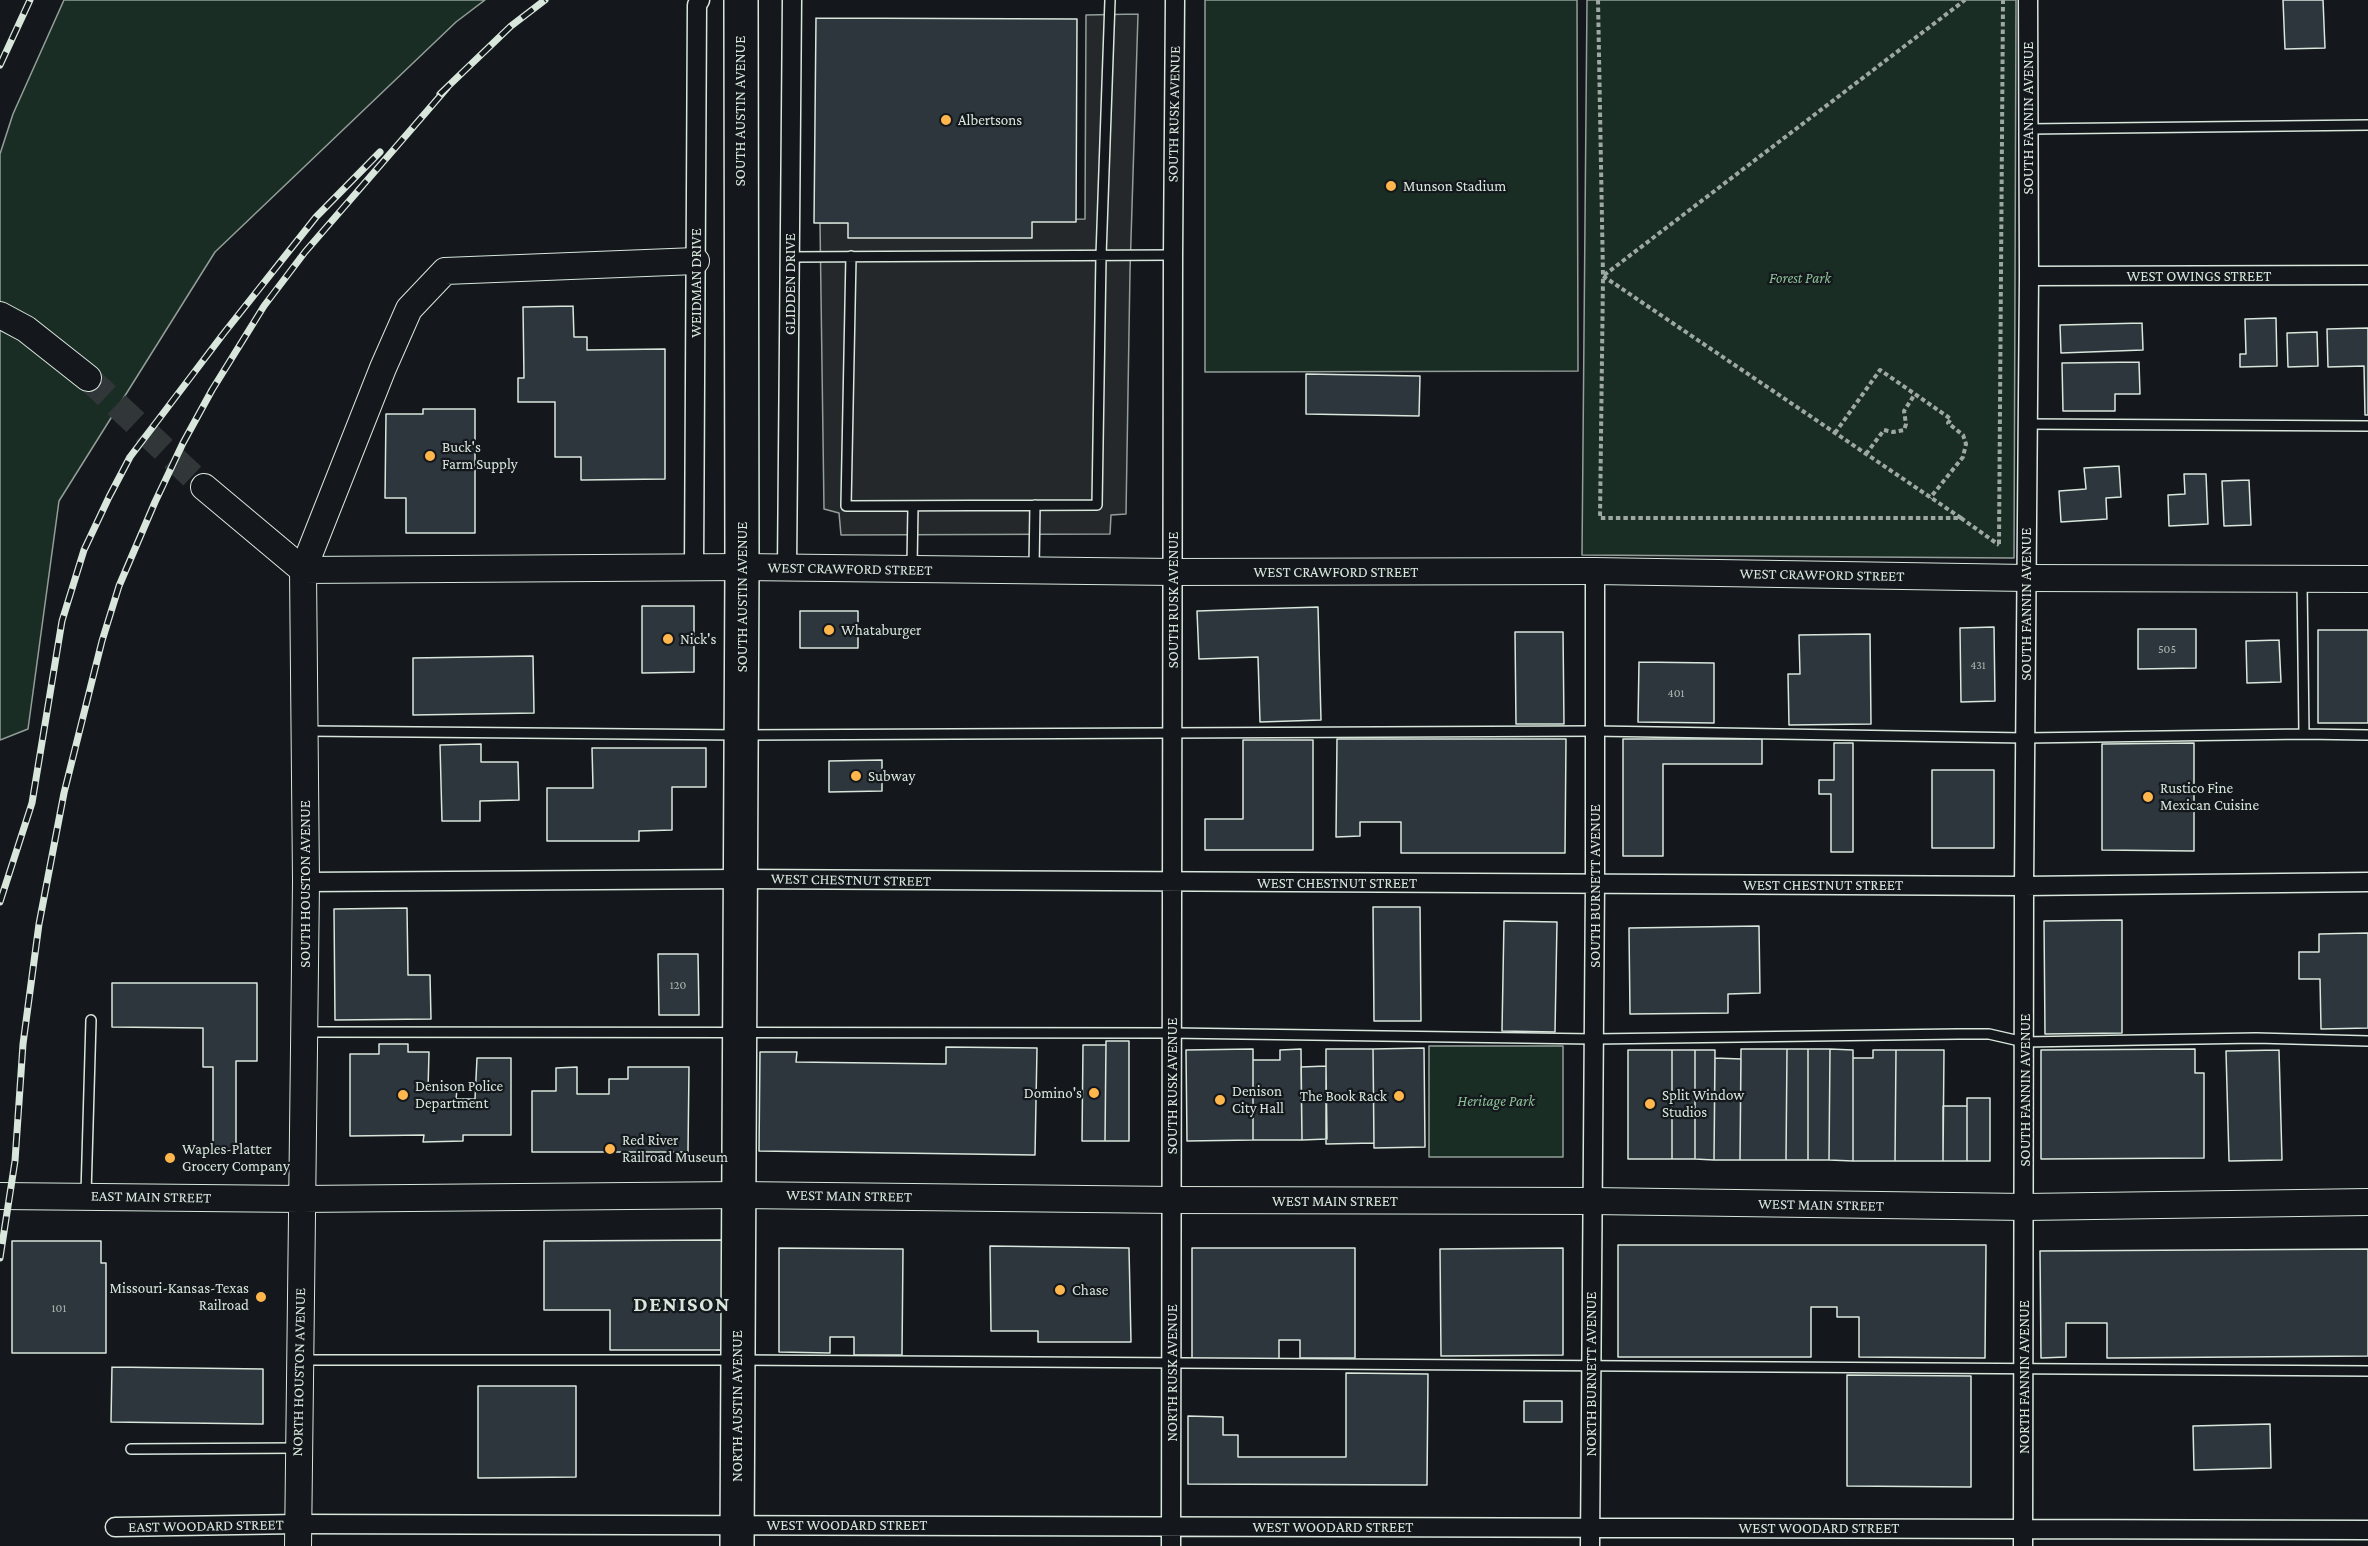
<!DOCTYPE html>
<style>
body{margin:0}
canvas{display:block;background:#14181c}
</style>
<canvas width="2368" height="1546"></canvas>
<script>
const c = document.querySelector('canvas').getContext('2d');
c.lineJoin = 'round';
function paint(path, color) { c.fillStyle = color; c.fill(path, 'evenodd'); }
const toPath = rows => new Path2D(rows.map(r => 'M' + r).join(''));
function stroke(path, color, width, dash) { c.strokeStyle = color; c.lineWidth = width; c.lineCap = dash ? 'butt' : 'round'; c.setLineDash(dash || []); c.stroke(path); }
function label(font, color, halo, rows, align = 'center') {
  c.font = font + ' "Crimson Pro",serif'; c.lineWidth = 4.5; c.setLineDash([]); c.textBaseline = 'middle'; c.strokeStyle = halo; c.fillStyle = color; for (const [text, x, y, turn = 0] of rows) {
    c.save(); c.translate(x, y); c.rotate((+turn || 0) * Math.PI / 180); c.textAlign = isNaN(turn) ? turn : align; if (halo) c.strokeText(text, 0, 0); c.fillText(text, 0, 0); c.restore();
  }
}
const green = toPath([
 [64,0,485,0,456,22,215,252,59,501,28,729,0,740,0,154,13,114,64,0],
 [1205,0,1577,0,1578,371,1205,372,1205,0],
 [1587,0,2016,0,2014,558,1582,555,1587,0],
 [1429,1046,1563,1046,1563,1157,1429,1157,1429,1046]
]);
const parking = toPath([
 [1138,14,1130,271,1126,514,1111,515,1110,534,841,535,839,513,824,509,820,223,1085,219,1086,15,1138,14]
]);
const building = toPath([
 [2283,0,2323,0,2325,48,2285,49,2283,0],
 [816,18,1077,19,1076,222,1032,222,1032,238,848,238,848,223,814,223,816,18],
 [573,306,574,337,587,337,587,350,665,349,665,479,581,480,581,457,555,457,555,402,518,402,518,378,524,378,523,307,573,306],
 [2276,318,2277,366,2240,367,2240,354,2246,354,2245,319,2276,318],
 [2142,323,2143,350,2061,353,2060,325,2142,323],
 [2368,328,2368,415,2365,415,2364,366,2328,367,2327,329,2368,328],
 [2317,332,2318,366,2288,367,2287,333,2317,332],
 [2139,362,2140,394,2115,394,2115,411,2063,411,2062,363,2139,362],
 [1306,374,1420,376,1419,416,1306,414,1306,374],
 [423,409,475,409,475,533,406,533,406,498,385,498,386,414,423,414,423,409],
 [2119,466,2121,497,2106,498,2107,519,2061,522,2059,491,2086,489,2084,468,2119,466],
 [2184,474,2206,474,2208,524,2169,526,2168,495,2185,494,2184,474],
 [2249,480,2251,525,2224,526,2222,481,2249,480],
 [642,606,694,606,694,672,642,673,642,606],
 [1318,607,1321,720,1260,722,1258,657,1199,659,1197,611,1318,607],
 [800,611,858,611,858,648,800,648,800,611],
 [1994,627,1995,701,1961,702,1960,628,1994,627],
 [2138,629,2196,629,2196,668,2138,669,2138,629],
 [2318,630,2368,630,2368,723,2318,723,2318,630],
 [1515,632,1563,632,1564,724,1516,724,1515,632],
 [1870,634,1871,724,1789,725,1788,674,1800,674,1799,635,1870,634],
 [2279,640,2281,682,2247,683,2246,641,2279,640],
 [533,656,534,713,413,715,413,658,533,656],
 [1639,662,1714,663,1714,723,1638,722,1639,662],
 [1337,739,1566,739,1565,853,1401,853,1401,822,1360,822,1360,836,1336,837,1337,739],
 [1623,739,1762,739,1762,764,1663,764,1663,856,1623,856,1623,739],
 [1243,740,1313,740,1313,850,1205,850,1205,819,1243,819,1243,740],
 [1834,743,1853,743,1853,852,1831,852,1831,794,1819,794,1819,780,1834,780,1834,743],
 [2194,743,2194,851,2102,850,2102,744,2194,743],
 [481,744,481,762,518,762,519,800,480,801,480,821,442,821,440,745,481,744],
 [592,748,706,748,706,787,672,787,672,830,639,831,639,841,547,841,547,788,593,788,592,748],
 [882,760,882,791,829,792,829,761,882,760],
 [1932,770,1994,770,1994,848,1932,848,1932,770],
 [1373,907,1420,907,1421,1021,1374,1021,1373,907],
 [407,908,408,975,430,975,431,1019,335,1020,334,909,407,908],
 [2122,920,2122,1033,2045,1034,2044,921,2122,920],
 [1504,921,1557,922,1555,1032,1502,1031,1504,921],
 [1759,926,1760,993,1728,994,1728,1013,1630,1014,1629,928,1759,926],
 [2368,933,2368,1028,2321,1029,2320,979,2299,979,2299,952,2319,952,2319,934,2368,933],
 [658,954,698,954,699,1015,659,1015,658,954],
 [112,983,257,983,257,1061,236,1061,236,1151,213,1151,213,1067,203,1067,203,1028,112,1027,112,983],
 [1106,1041,1129,1041,1129,1141,1105,1141,1106,1041],
 [379,1044,408,1044,408,1052,429,1052,428,1090,457,1090,456,1099,475,1099,477,1058,511,1058,511,1135,463,1135,463,1141,423,1142,424,1135,350,1136,350,1054,379,1054,379,1044],
 [1083,1045,1106,1045,1105,1141,1082,1141,1083,1045],
 [946,1047,1037,1048,1035,1155,759,1151,760,1052,797,1052,796,1062,946,1064,946,1047],
 [1424,1048,1425,1147,1374,1148,1373,1049,1424,1048],
 [1253,1049,1253,1140,1187,1141,1186,1050,1253,1049],
 [1301,1049,1302,1140,1253,1140,1253,1060,1280,1060,1280,1050,1301,1049],
 [1326,1049,1373,1049,1374,1143,1326,1144,1326,1049],
 [1741,1049,1787,1049,1786,1160,1740,1160,1741,1049],
 [1787,1049,1808,1049,1808,1160,1786,1160,1787,1049],
 [1808,1049,1830,1049,1829,1160,1808,1160,1808,1049],
 [1830,1049,1853,1050,1853,1161,1829,1160,1830,1049],
 [2195,1049,2195,1073,2204,1073,2204,1158,2041,1159,2041,1050,2195,1049],
 [1628,1050,1672,1050,1672,1159,1628,1159,1628,1050],
 [1672,1050,1695,1050,1695,1159,1672,1159,1672,1050],
 [1695,1050,1715,1050,1714,1160,1695,1159,1695,1050],
 [1873,1050,1896,1050,1895,1161,1853,1161,1853,1058,1873,1058,1873,1050],
 [1896,1050,1944,1050,1943,1161,1895,1161,1896,1050],
 [2279,1050,2282,1160,2229,1161,2226,1051,2279,1050],
 [1715,1058,1741,1059,1740,1160,1714,1160,1715,1058],
 [1326,1066,1327,1139,1302,1140,1301,1067,1326,1066],
 [577,1067,577,1094,609,1094,609,1079,628,1079,628,1067,689,1067,688,1152,532,1152,532,1091,556,1091,556,1068,577,1067],
 [1967,1098,1990,1098,1990,1161,1967,1161,1967,1098],
 [1943,1106,1967,1106,1967,1161,1943,1161,1943,1106],
 [723,1240,724,1350,610,1350,610,1310,544,1310,544,1241,723,1240],
 [12,1241,101,1241,101,1263,106,1263,106,1353,12,1353,12,1241],
 [1618,1245,1986,1245,1985,1358,1859,1357,1859,1317,1837,1317,1837,1307,1811,1307,1811,1357,1618,1357,1618,1245],
 [990,1246,1129,1248,1131,1342,1038,1342,1038,1331,991,1331,990,1246],
 [779,1248,903,1249,902,1355,854,1355,854,1337,830,1337,830,1353,779,1352,779,1248],
 [1192,1248,1355,1248,1355,1358,1300,1358,1300,1340,1279,1340,1279,1359,1192,1359,1192,1248],
 [1563,1248,1563,1355,1441,1356,1440,1249,1563,1248],
 [2368,1249,2368,1356,2107,1358,2107,1323,2066,1323,2066,1357,2041,1358,2040,1251,2368,1249],
 [112,1367,263,1369,263,1424,111,1422,112,1367],
 [1346,1373,1428,1374,1427,1485,1188,1484,1188,1416,1223,1417,1223,1435,1238,1435,1238,1457,1346,1457,1346,1373],
 [1847,1375,1971,1376,1971,1487,1847,1486,1847,1375],
 [478,1386,576,1386,576,1477,478,1478,478,1386],
 [1524,1401,1562,1401,1562,1422,1524,1422,1524,1401],
 [2270,1424,2271,1468,2194,1470,2193,1426,2270,1424]
]);
const secondaryTunnel = toPath([
 [88,378,204,487]
]);
const path = toPath([
 [1598,0,1603,276,1965,0],
 [1835,433,1880,370,1951,419,1948,423,1963,435,1966,444,1963,457,1930,498],
 [1866,454,1884,430,1893,432,1904,430,1906,424,1904,411,1915,394],
 [1961,518,1603,276,1600,518,1961,518,1999,545],
 [1999,544,2003,0]
]);
const lane = toPath([
 [2028,129,2368,125],
 [851,256,846,506,1097,505,1101,256,1110,0],
 [790,257,1173,255],
 [2027,424,2368,426],
 [912,566,913,506],
 [1034,568,1035,505],
 [307,731,741,735,1595,731,2025,738,2304,734,2302,582],
 [2304,734,2368,735],
 [306,1032,1172,1033,1594,1039,1958,1034,1989,1034,2024,1042,2256,1038,2368,1041],
 [86,1194,91,1020],
 [302,1360,738,1360,2368,1371],
 [131,1449,296,1448]
]);
const street = toPath([
 [2029,276,2368,275],
 [694,568,697,5,700,0],
 [787,569,792,0],
 [306,882,740,879,2024,886,2368,882],
 [115,1527,298,1524,2368,1530],
 [1171,1546,1173,255,1175,0],
 [1590,1546,1595,883,1595,571],
 [2023,1546,2024,886,2029,276,2028,0]
]);
const secondary = toPath([
 [0,315,26,329,88,378],
 [204,487,303,570],
 [303,570,742,567,1174,572,1595,571,2026,578,2368,579],
 [0,1196,301,1199,739,1195,1173,1200,1592,1201,2025,1207,2368,1202],
 [298,1546,306,882,303,570,383,368,409,309,445,271,696,261]
]);
const highway = toPath([
 [737,1546,742,567,741,0]
]);
const rail = toPath([
 [0,65,30,0],
 [440,94,511,26,545,0],
 [0,902,32,803,62,621,84,550,109,497,130,457,224,333,316,217,380,152],
 [0,1258,15,1161,23,1044,39,924,64,793,102,641,119,586,155,502,183,443,212,390,264,306,305,252,447,88]
]);
const markers = [
 [946,120,6,"#ffb74d"],
 [1391,186,6,"#ffb74d"],
 [430,456,6,"#ffb74d"],
 [829,630,6,"#ffb74d"],
 [668,639,6,"#ffb74d"],
 [856,776,6,"#ffb74d"],
 [2148,797,6,"#ffb74d"],
 [1094,1093,6,"#ffb74d"],
 [403,1095,6,"#ffb74d"],
 [1399,1096,6,"#ffb74d"],
 [1220,1100,6,"#ffb74d"],
 [1650,1104,6,"#ffb74d"],
 [610,1149,6,"#ffb74d"],
 [170,1158,6,"#ffb74d"],
 [1060,1290,6,"#ffb74d"],
 [261,1297,6,"#ffb74d"]
];
const numberNames = [
 ["505",2167,649],
 ["431",1978,665],
 ["401",1676,693],
 ["120",678,985],
 ["101",59,1308]
];
const streetNames = [
 ["SOUTH AUSTIN AVENUE",740,111,-90],
 ["SOUTH RUSK AVENUE",1174,114,-89],
 ["SOUTH FANNIN AVENUE",2028,118,-90],
 ["WEST OWINGS STREET",2199,276],
 ["WEIDMAN DRIVE",696,283,-90],
 ["GLIDDEN DRIVE",790,284,-90],
 ["WEST CRAWFORD STREET",850,569,1],
 ["WEST CRAWFORD STREET",1336,572],
 ["WEST CRAWFORD STREET",1822,575,1],
 ["SOUTH AUSTIN AVENUE",742,597,-90],
 ["SOUTH RUSK AVENUE",1173,600,-90],
 ["SOUTH FANNIN AVENUE",2026,604,-90],
 ["WEST CHESTNUT STREET",851,880,1],
 ["WEST CHESTNUT STREET",1337,883],
 ["SOUTH HOUSTON AVENUE",305,884,-90],
 ["WEST CHESTNUT STREET",1823,885],
 ["SOUTH BURNETT AVENUE",1595,886,-90],
 ["SOUTH RUSK AVENUE",1172,1086,-90],
 ["SOUTH FANNIN AVENUE",2025,1090,-90],
 ["WEST MAIN STREET",849,1196,1],
 ["EAST MAIN STREET",151,1197,1],
 ["WEST MAIN STREET",1335,1201],
 ["WEST MAIN STREET",1821,1205,1],
 ["NORTH HOUSTON AVENUE",299,1372,-89],
 ["NORTH RUSK AVENUE",1172,1373,-90],
 ["NORTH BURNETT AVENUE",1591,1374,-90],
 ["NORTH FANNIN AVENUE",2024,1377,-90],
 ["NORTH AUSTIN AVENUE",737,1406,-90],
 ["WEST WOODARD STREET",847,1525],
 ["EAST WOODARD STREET",206,1526,-1],
 ["WEST WOODARD STREET",1333,1527],
 ["WEST WOODARD STREET",1819,1528]
];
const poiNames = [
 ["Albertsons",958,120],
 ["Munson Stadium",1403,186],
 ["Buck's",442,447],
 ["Farm Supply",442,464],
 ["Whataburger",841,630],
 ["Nick's",680,639],
 ["Subway",868,776],
 ["Rustico Fine",2160,788],
 ["Mexican Cuisine",2160,805],
 ["Denison Police",415,1086],
 ["Department",415,1103],
 ["Denison",1232,1091],
 ["City Hall",1232,1108],
 ["Domino's",1082,1093,"right"],
 ["Split Window",1662,1095],
 ["Studios",1662,1112],
 ["The Book Rack",1387,1096,"right"],
 ["Red River",622,1140],
 ["Railroad Museum",622,1157],
 ["Waples-Platter",182,1149],
 ["Grocery Company",182,1166],
 ["Missouri-Kansas-Texas",249,1288,"right"],
 ["Railroad",249,1305,"right"],
 ["Chase",1072,1290]
];
const parkNames = [
 ["Forest Park",1800,278],
 ["Heritage Park",1496,1101]
];
const districtNames = [
 ["DENISON",682,1305]
];
paint(green, '#1a2d24');
stroke(green, '#939e99', 1.5);
paint(parking, '#24282b');
stroke(parking, '#939e99', 1.5);
paint(building, '#2c363c');
stroke(building, '#d8e6dc', 1.5);
stroke(secondaryTunnel, '#313739', 26, [26, 13]);
stroke(lane, '#d8e6dc', 12);
stroke(street, '#d8e6dc', 21);
stroke(secondary, '#d8e6dc', 28);
stroke(highway, '#d8e6dc', 36);
stroke(path, '#9da8a2', 4, [4.5, 3]);
stroke(lane, '#14181c', 9);
stroke(street, '#14181c', 18);
stroke(secondary, '#14181c', 26);
stroke(highway, '#14181c', 33);
stroke(rail, '#d8e6dc', 7);
stroke(rail, '#14181c', 4.5, [14]);
for (const [x, y, r, color] of markers) { const dot = new Path2D(); dot.arc(x, y, r, 0, 2 * Math.PI); c.fillStyle = color; c.fill(dot); stroke(dot, '#14181c', 2); }
label('12px', '#adbab4', null, numberNames);
label('15px', '#d8e6dc', '#14181c', streetNames);
label('15px', '#d8e6dc', '#14181c', poiNames, 'left');
label('italic 15px', '#8ac095', '#14181c', parkNames);
c.letterSpacing = '1.5px';
label('bold 21px', '#d8e6dc', '#14181c', districtNames);
c.letterSpacing = '0px';
</script>
